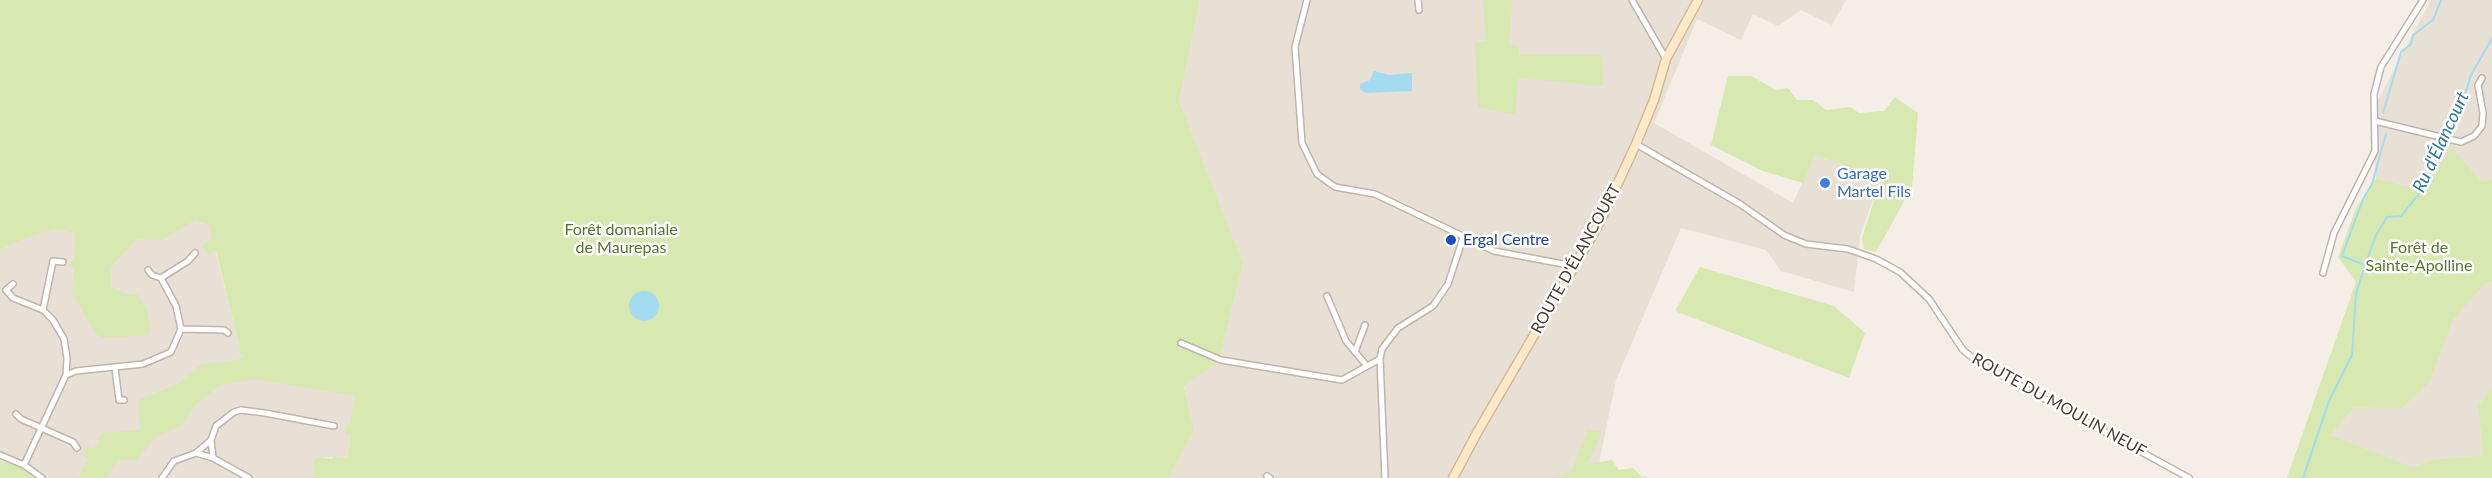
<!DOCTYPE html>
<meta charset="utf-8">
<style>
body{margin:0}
canvas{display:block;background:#f4eee7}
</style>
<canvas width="2492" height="478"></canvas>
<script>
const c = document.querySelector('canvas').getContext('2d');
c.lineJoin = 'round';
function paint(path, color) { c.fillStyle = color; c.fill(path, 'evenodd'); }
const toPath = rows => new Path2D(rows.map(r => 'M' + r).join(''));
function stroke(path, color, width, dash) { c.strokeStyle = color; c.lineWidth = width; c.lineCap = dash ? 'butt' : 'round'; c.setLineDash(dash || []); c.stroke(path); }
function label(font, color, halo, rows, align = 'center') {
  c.font = font + ' Lato,sans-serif'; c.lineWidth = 5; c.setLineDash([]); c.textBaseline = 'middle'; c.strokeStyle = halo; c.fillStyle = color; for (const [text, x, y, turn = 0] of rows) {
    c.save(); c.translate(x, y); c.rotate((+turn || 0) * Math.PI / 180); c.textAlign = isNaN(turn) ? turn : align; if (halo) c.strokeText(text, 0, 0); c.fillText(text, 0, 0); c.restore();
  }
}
const residential = toPath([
 [1200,0,1846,0,1832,25,1801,10,1778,26,1753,14,1741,40,1697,19,1654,123,1793,203,1815,155,1881,178,1860,236,1854,292,1781,271,1766,250,1681,228,1616,380,1596,478,1168,478,1194,431,1184,385,1219,361,1243,263,1179,101],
 [2431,0,2492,0,2492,179,2426,191,2376,178,2373,109],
 [195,220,209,225,242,358,284,383,355,396,351,425,346,425,345,434,351,435,347,458,320,457,313,462,314,478,35,478,22,468,0,460,0,250,24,239,54,229,76,234],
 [2492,282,2492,386,2478,406,2483,455,2432,460,2414,469,2330,435,2355,407,2430,381,2453,320,2485,284]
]);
const green = toPath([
 [0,0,1200,0,1179,101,1243,263,1219,361,1184,386,1194,431,1168,478,314,478,313,461,320,457,332,459,334,456,347,458,351,436,345,434,346,425,350,425,355,396,253,379,220,385,194,406,183,424,156,437,136,460,118,460,106,478,78,478,89,458,83,456,87,447,94,449,102,433,140,430,138,400,178,384,202,364,230,362,242,358,216,251,208,255,202,246,212,238,209,225,195,220,162,240,137,239,110,267,111,287,126,294,137,294,147,310,150,329,148,335,104,338,96,334,72,293,74,268,69,265,71,261,74,261,76,234,54,229,24,239,0,250],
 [1483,0,1512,0,1509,44,1519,46,1519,55,1602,55,1603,86,1518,78,1515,115,1478,107,1475,43,1486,41],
 [1728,76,1751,76,1776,90,1788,88,1797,100,1813,100,1826,110,1850,107,1859,113,1884,111,1895,97,1918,113,1912,187,1876,252,1864,249,1862,238,1881,178,1815,155,1803,183,1763,171,1711,145],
 [2451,148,2481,181,2492,179,2492,282,2485,284,2453,320,2430,381,2402,408,2355,407,2330,435,2414,468,2432,460,2483,455,2478,406,2492,386,2492,478,2287,478,2356,282,2338,257,2356,208,2376,178,2426,191],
 [1700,267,1834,306,1865,333,1849,378,1675,311],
 [1587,430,1602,432,1587,464,1612,460,1619,470,1633,468,1641,476,1648,478,1552,478,1572,471],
 [0,460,22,468,35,478,0,478]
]);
const water = toPath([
 [1374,71,1389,75,1412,73,1412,91,1366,93,1360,90,1360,84,1370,80],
 '629 306a15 15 0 1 1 30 0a15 15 0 1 1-30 0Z'
]);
const stream = toPath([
 [2383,113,2401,52,2411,44,2413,35,2433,20,2441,0],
 [2365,265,2376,235,2387,217,2401,216,2423,189,2450,128,2455,108,2467,89,2470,77,2492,38],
 [2303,478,2329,401,2352,355,2356,294,2365,265,2342,256,2363,199,2372,184,2386,134]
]);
const street = toPath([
 [1307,0,1295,47,1302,143,1317,174,1335,187,1375,194,1494,251,1574,266],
 [1418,0,1419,10],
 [1632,0,1666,59],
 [2375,121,2461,142,2474,136,2482,126,2483,113,2478,85,2482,78],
 [1636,144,1740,204,1784,235,1806,244,1848,249,1876,259,1900,272,1929,299,1963,350,1979,363,2189,478],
 [2323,273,2334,233,2375,151,2374,94,2381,67,2423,0],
 [161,278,188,261,195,253],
 [13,284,6,290,13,298,43,310,53,320,64,339,67,358,66,375,24,465],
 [1327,296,1346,341,1367,366],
 [43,310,53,261,63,262],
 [181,329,224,330,228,333],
 [1181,343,1221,360,1342,380,1380,359],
 [1355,352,1365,325],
 [115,368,119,400,124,400],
 [66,375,76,371,143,364,171,352,181,329,176,306,161,278,152,275,148,270],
 [16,414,21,419,73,442,77,448],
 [211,440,213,458],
 [196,453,213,458,249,478],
 [0,455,24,465,42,478],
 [1267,476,1270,478],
 [162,478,174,461,196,453,211,440,216,426,234,412,241,410,265,413,334,426],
 [1385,478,1380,359,1382,349,1398,328,1433,306,1448,284,1463,238]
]);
const secondary = toPath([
 [1453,478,1478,431,1600,222,1636,144,1654,100,1666,59,1698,0]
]);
const markers = [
 [1825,183,6,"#3f7fe0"],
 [1451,240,6,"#1a4fb4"]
];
const shopNames = [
 ["Garage",1837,174],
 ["Martel Fils",1837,192]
];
const parkNames = [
 ["Forêt domaniale",621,230],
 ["de Maurepas",621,248],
 ["Forêt de",2419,248],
 ["Sainte-Apolline",2419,266]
];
const transitNames = [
 ["Ergal Centre",1463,240]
];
const streetNames = [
 ["ROUTE D'ÉLANCOURT",1576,259,-61],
 ["ROUTE DU MOULIN NEUF",2059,405,29]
];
const waterNames = [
 ["Ru d'Élancourt",2441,142,-65]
];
paint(residential, '#e8dfd5');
paint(green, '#d7e8b0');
paint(water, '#a3dcf1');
stroke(stream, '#a3dcf1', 2);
stroke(street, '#bfb5aa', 8);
stroke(secondary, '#d4bb97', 11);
stroke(street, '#fff', 5);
stroke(secondary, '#ffe9c6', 8);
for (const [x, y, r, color] of markers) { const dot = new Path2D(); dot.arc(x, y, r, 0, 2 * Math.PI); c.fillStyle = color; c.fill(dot); stroke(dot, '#fff', 2); }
label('16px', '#366cbe', '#fff', shopNames, 'left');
label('16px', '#537929', '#fff', parkNames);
label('16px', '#164399', '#fff', transitNames, 'left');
label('16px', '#473e36', '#fff', streetNames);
label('italic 18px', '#2a7b9c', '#fff', waterNames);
</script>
